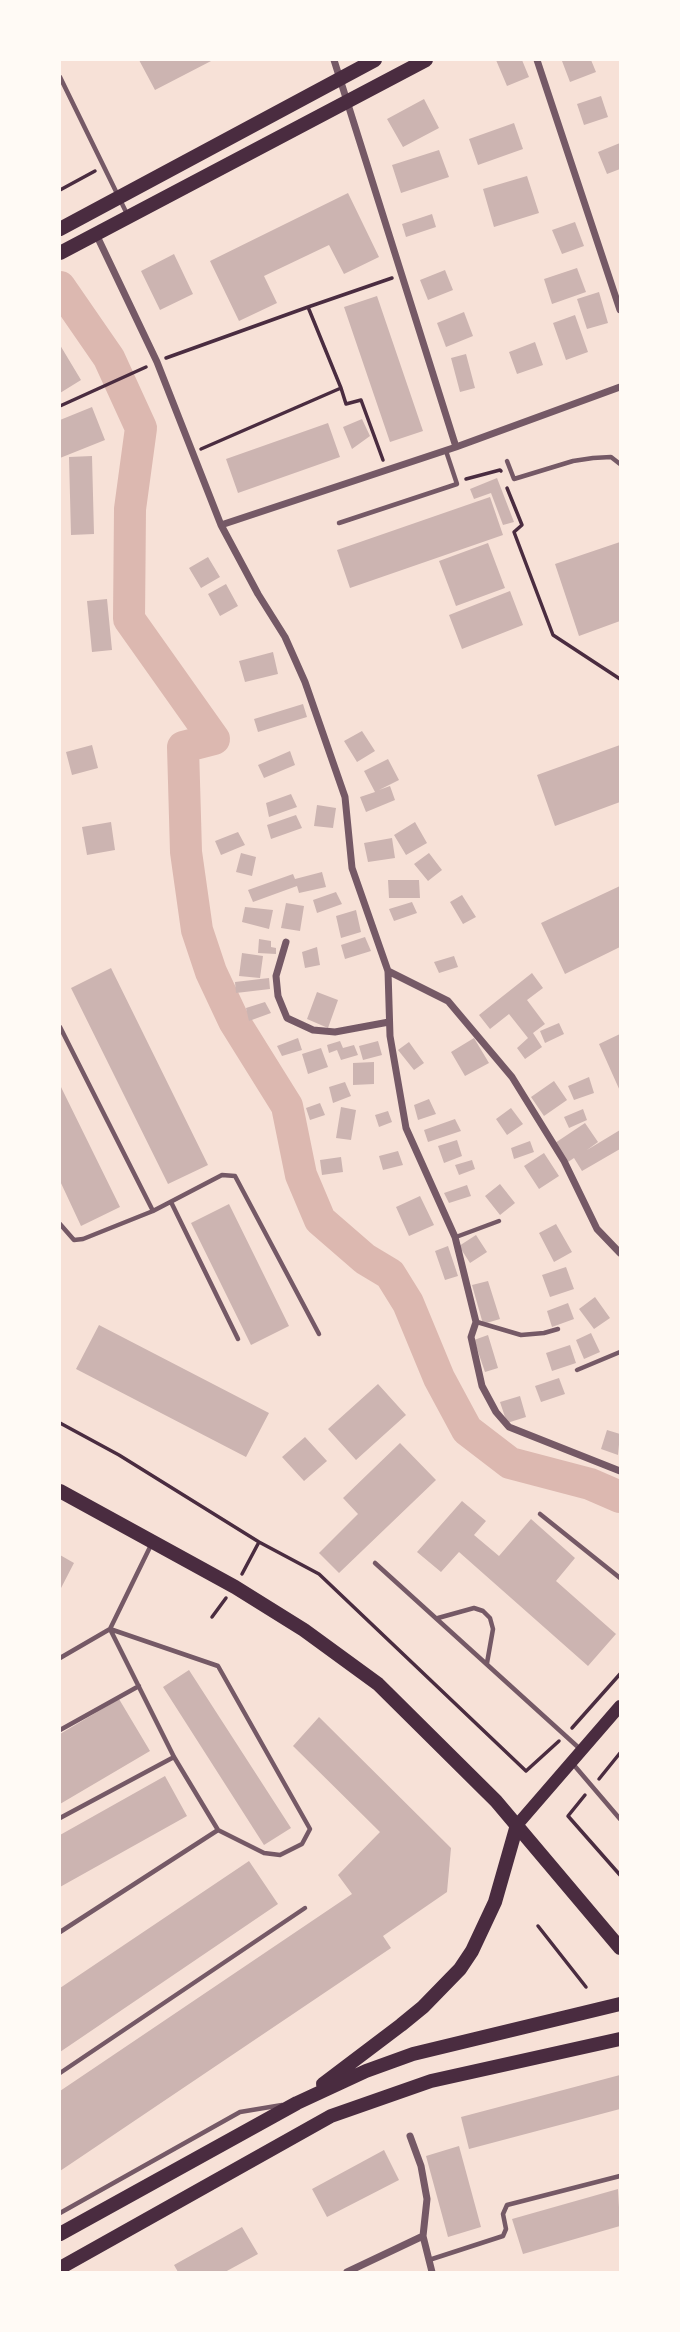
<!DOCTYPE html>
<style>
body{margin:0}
#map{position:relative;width:680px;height:2332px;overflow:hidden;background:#f7e1d7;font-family:"Fira Sans",sans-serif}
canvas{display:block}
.frame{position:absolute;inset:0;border:61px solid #fffaf5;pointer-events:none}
</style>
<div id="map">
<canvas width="680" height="2332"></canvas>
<div class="frame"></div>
</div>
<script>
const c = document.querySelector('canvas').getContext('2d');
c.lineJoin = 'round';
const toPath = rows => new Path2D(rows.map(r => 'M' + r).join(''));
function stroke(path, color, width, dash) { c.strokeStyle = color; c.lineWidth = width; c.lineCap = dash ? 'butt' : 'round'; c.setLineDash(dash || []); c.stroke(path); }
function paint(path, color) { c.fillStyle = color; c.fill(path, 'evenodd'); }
const river = toPath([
 [60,287,109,358,141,428,130,509,129,619,214,739,183,747,186,852,197,930,211,972,234,1021,287,1106,301,1175,320,1220,365,1259,390,1274,408,1303,439,1378,467,1430,510,1463,590,1484,620,1497]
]);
const building = toPath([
 [139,60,213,60,155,90],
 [496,60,522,60,529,77,507,86],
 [567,60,591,60,596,72,570,82,562,61],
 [601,96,608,117,584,125,577,104],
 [424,99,439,128,403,147,387,119],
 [514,123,523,149,478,165,469,139],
 [620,143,620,169,607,174,598,152],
 [439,150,449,177,401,193,392,165],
 [527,176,539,213,494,227,483,189],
 [348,193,379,257,344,274,329,245,264,276,277,303,239,321,210,261],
 [432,214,436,227,406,237,402,224],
 [575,222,584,246,562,254,552,230],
 [174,254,193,294,160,310,141,271],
 [577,268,586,292,552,304,544,279],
 [445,270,453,290,428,300,420,280],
 [599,292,608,323,587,329,577,299],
 [377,296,423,431,390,442,344,307],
 [464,312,473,336,446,347,437,323],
 [575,315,588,352,566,360,553,323],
 [535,342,543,365,517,374,509,352],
 [60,345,81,380,60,393],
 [466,354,475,388,460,392,451,358],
 [92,407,105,440,60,458,60,420],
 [362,419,370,436,352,449,343,427],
 [328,423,340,457,238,493,226,459],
 [92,456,94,534,71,535,69,457],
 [497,478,514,522,503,525,491,493,474,499,470,489],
 [490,497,503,535,350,588,337,550],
 [620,542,620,621,579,636,555,564],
 [488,543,505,588,456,606,439,561],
 [208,557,220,577,201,588,189,568],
 [226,584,238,606,220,616,208,594],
 [510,591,523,625,462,649,449,615],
 [107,599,112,650,92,652,87,601],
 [273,652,278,674,245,682,239,661],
 [303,704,307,717,258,732,254,719],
 [362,731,375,751,357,762,344,741],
 [92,745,98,768,72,775,66,752],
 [620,745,620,802,555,826,537,775],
 [290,751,295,765,264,778,258,765],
 [388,759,399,780,379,790,390,786,395,800,366,812,360,797,375,792,364,771],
 [291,794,297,807,269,817,266,803],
 [317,805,336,808,333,828,314,826],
 [296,815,302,828,271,839,267,825],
 [111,822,115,850,87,855,82,827],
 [415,822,427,843,406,855,394,835],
 [238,832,245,845,221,855,215,841],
 [392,838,395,858,368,862,364,843],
 [241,853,256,857,252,876,236,872],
 [429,853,442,870,428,881,414,864],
 [322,872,326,887,299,893,297,886,253,902,248,890,293,874,295,879],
 [388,880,419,880,420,898,389,898],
 [620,886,620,947,565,974,541,923],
 [336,892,342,904,317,913,313,900],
 [462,895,476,917,463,924,450,902],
 [412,902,417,913,394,921,389,909],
 [286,903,304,906,300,931,281,928],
 [245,907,273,910,269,929,242,922],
 [356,910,361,932,341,938,336,916],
 [365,937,371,951,345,959,341,945],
 [259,939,271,941,271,947,276,948,276,954,258,953],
 [317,947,320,965,305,968,302,952],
 [242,953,263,956,260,978,239,976],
 [454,956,458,967,439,973,434,962],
 [111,968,208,1165,168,1184,71,988],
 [532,973,543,988,527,1000,545,1024,533,1033,542,1047,525,1059,517,1048,528,1038,509,1014,490,1029,479,1015],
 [269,978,270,989,236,993,235,982],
 [317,992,338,1000,328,1028,307,1019],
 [265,1002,271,1013,249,1021,246,1008],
 [559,1023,564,1034,545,1043,540,1031],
 [620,1034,620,1091,599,1044],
 [298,1038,302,1050,282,1056,277,1046],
 [474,1038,489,1063,465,1076,451,1052],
 [340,1041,343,1048,354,1045,358,1055,341,1060,337,1050,329,1053,327,1045],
 [378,1041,382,1055,363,1060,359,1046],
 [409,1042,424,1063,414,1070,398,1050],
 [321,1048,328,1067,308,1074,302,1054],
 [374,1062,374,1084,353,1085,353,1063],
 [589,1077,594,1093,574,1100,568,1086],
 [554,1081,567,1100,544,1116,531,1097],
 [345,1082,351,1096,333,1103,329,1087],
 [60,1085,120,1207,81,1226,60,1181],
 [429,1099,436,1114,418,1120,414,1105],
 [320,1103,325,1115,310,1120,306,1108],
 [341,1107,356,1110,351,1140,336,1138],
 [511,1108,523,1124,507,1135,496,1119],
 [583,1109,587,1120,569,1128,564,1117],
 [388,1111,392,1122,379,1127,375,1115],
 [455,1119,461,1131,428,1142,424,1130],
 [585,1123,598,1142,587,1150,620,1130,620,1149,582,1171,574,1158,568,1162,555,1143],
 [457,1140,462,1156,444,1163,438,1146],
 [530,1141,534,1152,514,1159,511,1148],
 [398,1151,403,1165,383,1170,379,1156],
 [544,1153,559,1176,539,1189,524,1166],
 [341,1157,343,1172,322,1175,320,1160],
 [472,1160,475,1169,459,1175,455,1165],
 [500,1184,515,1203,500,1215,485,1196],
 [467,1185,471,1196,449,1203,444,1193],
 [420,1196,434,1225,409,1236,396,1207],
 [229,1204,289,1326,251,1345,191,1223],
 [556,1224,572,1252,554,1262,539,1233],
 [476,1235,487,1252,470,1263,459,1246],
 [448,1246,458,1276,445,1280,435,1251],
 [566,1267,574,1289,550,1297,542,1275],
 [488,1281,500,1319,483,1324,472,1285],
 [595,1297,610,1318,594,1329,579,1309],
 [568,1303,574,1319,552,1327,547,1311],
 [99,1325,269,1413,246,1457,76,1369],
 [591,1333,600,1352,584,1359,576,1340],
 [488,1335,498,1368,485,1372,474,1340],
 [570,1345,576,1363,552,1371,546,1353],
 [559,1378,565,1394,541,1402,535,1386],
 [378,1384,406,1415,356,1460,328,1429],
 [520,1396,526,1417,507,1423,500,1402],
 [607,1430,620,1434,618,1455,601,1449],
 [305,1437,327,1461,304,1481,282,1457],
 [400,1443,436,1480,339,1573,319,1553,358,1514,343,1498],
 [462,1501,486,1521,474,1535,499,1556,531,1519,575,1558,556,1581,616,1634,588,1666,459,1552,441,1572,417,1552],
 [60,1555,74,1563,60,1590],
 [189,1670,291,1828,264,1845,163,1687],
 [119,1699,150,1751,60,1804,60,1734],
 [319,1717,451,1848,447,1892,383,1936,391,1948,60,2171,60,2091,352,1894,338,1875,380,1832,293,1746],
 [165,1776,187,1816,60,1887,60,1835],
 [249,1861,278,1904,60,2052,60,1988],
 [620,2075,620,2109,469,2149,461,2117],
 [459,2146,481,2227,448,2237,426,2156],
 [384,2150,399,2180,327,2217,312,2189],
 [618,2189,620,2226,523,2254,512,2219],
 [242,2227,258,2254,225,2272,178,2272,174,2265]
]);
const path = toPath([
 [60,190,95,171],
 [166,358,308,307],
 [341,388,346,404,361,400,383,460],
 [60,406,146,367],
 [201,449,341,388,308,307,392,278],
 [466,479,500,470,501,471],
 [507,488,522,525,514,532,553,635,620,679],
 [60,1423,119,1455,259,1542,319,1574,526,1771,559,1741],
 [242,1574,259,1542],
 [212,1617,226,1598],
 [572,1728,620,1674],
 [599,1779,620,1753],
 [585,1795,568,1816,620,1875],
 [538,1926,586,1987]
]);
const service = toPath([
 [60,77,128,216],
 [507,461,514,479,573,461,593,458,611,457,620,464],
 [339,523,457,484,446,451],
 [60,1027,153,1211],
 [171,1202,238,1339],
 [60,1224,74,1240,83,1239,153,1211,222,1175,235,1176,319,1334],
 [456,1237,499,1221],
 [477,1322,521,1335,544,1333,558,1329],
 [577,1370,620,1352],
 [540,1514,620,1578],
 [375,1563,579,1748],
 [438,1618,474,1608,483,1611,490,1618,493,1629,487,1663],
 [110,1629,218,1666,310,1829,302,1844,280,1855,264,1853,218,1830],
 [60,1658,110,1629,151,1545],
 [60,1730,139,1686],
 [573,1764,620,1819],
 [60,1818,174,1757],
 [60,1932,218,1830,174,1757,110,1629],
 [60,2073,305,1908],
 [60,2213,240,2112,282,2105],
 [429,2260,503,2236,506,2229,503,2214,507,2205,620,2176]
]);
const minor = toPath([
 [334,60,456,447],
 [537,60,620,310],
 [96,234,157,362,221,525,258,594,285,637,305,682,345,797,352,868,388,971,390,1036,406,1128,455,1237,476,1322,471,1337,482,1386,496,1412,509,1427,620,1471],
 [221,525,456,447,620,387],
 [286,942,276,976,278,996,287,1018,313,1030,335,1032,389,1022],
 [388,971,448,1001,512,1077,564,1161,597,1229,620,1253],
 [410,2136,421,2166,427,2199,423,2236,432,2272],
 [347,2272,423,2236]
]);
const secondary = toPath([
 [517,1825,620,1706]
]);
const primary = toPath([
 [60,229,375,60],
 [60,253,426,60],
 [60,1491,235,1587,304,1630,378,1684,496,1801,620,1948],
 [323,2084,401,2025,423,2007,460,1969,472,1951,495,1902,517,1825],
 [60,2234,297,2103,366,2071,413,2054,620,2004],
 [60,2268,331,2116,431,2081,620,2039]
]);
stroke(river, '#dcb8b0', 32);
paint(building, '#ccb4b1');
stroke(path, '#4a2c40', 3.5);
stroke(service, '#755966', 4.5);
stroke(minor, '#755966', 7);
stroke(secondary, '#4a2c40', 12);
stroke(primary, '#4a2c40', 14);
</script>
